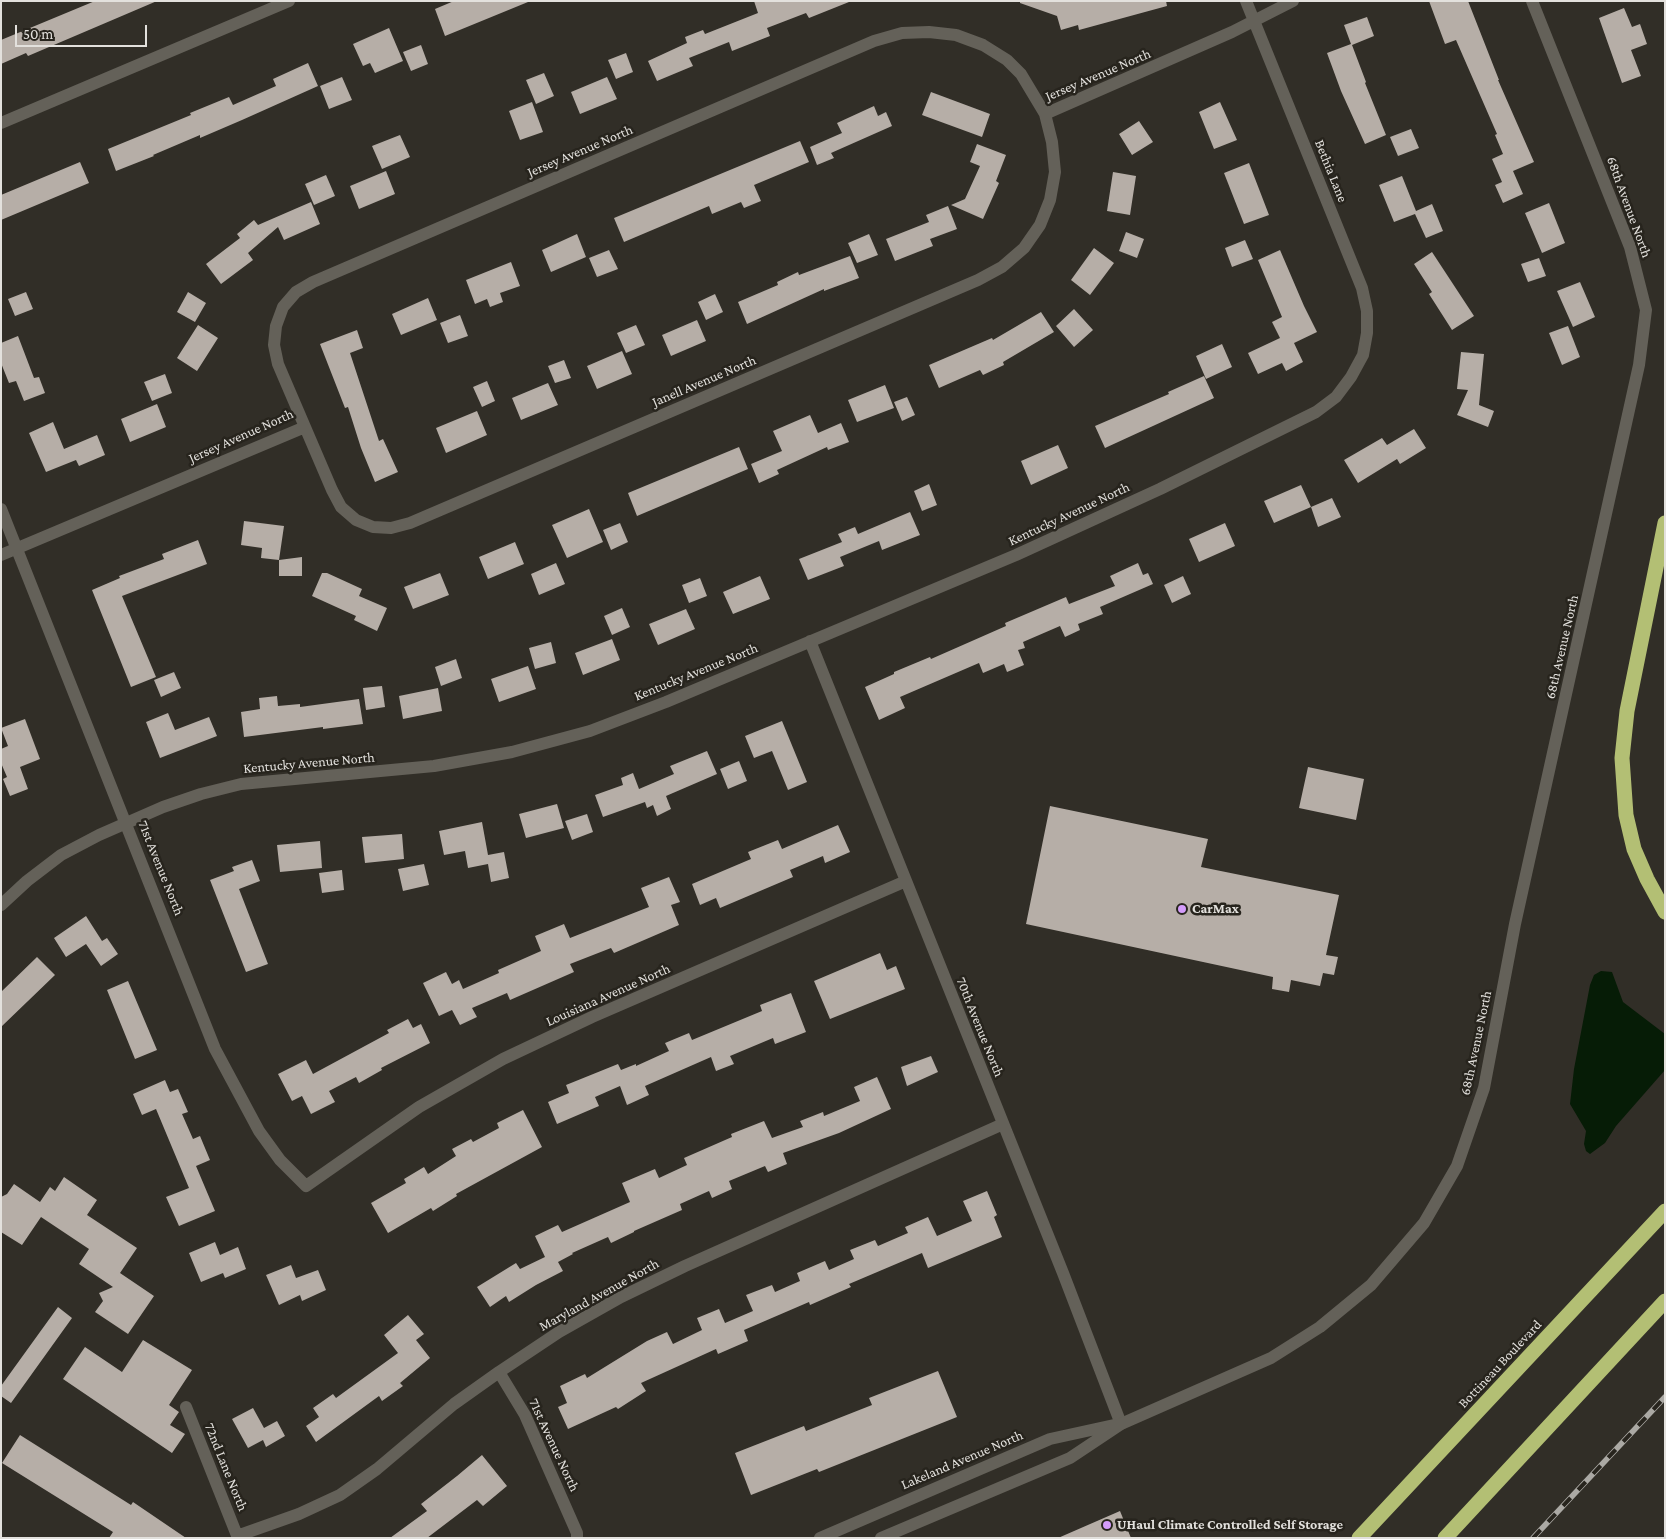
<!DOCTYPE html>
<style>
body{margin:0}
#map{position:relative;width:1666px;height:1539px;overflow:hidden;background:#312e27;font-family:"Crimson Pro",serif}
canvas{display:block}
.frame{position:absolute;inset:0;border:2px solid #e3e1dd;pointer-events:none}
.scale{position:absolute;left:15px;top:25px;width:132px;height:22px;box-sizing:border-box;border:2px solid #e3e1dd;border-top:0;padding-left:6px;font-size:15px;line-height:18px;white-space:nowrap;color:#e3e1dd;-webkit-text-stroke:4px #27241d;paint-order:stroke}
</style>
<div id="map">
<canvas width="1666" height="1539"></canvas>
<div class="frame"></div>
<div class="scale">50 m</div>
</div>
<script>
const c = document.querySelector('canvas').getContext('2d');
c.lineJoin = 'round';
function paint(path, color) { c.fillStyle = color; c.fill(path, 'evenodd'); }
const toPath = rows => new Path2D(rows.map(r => 'M' + r).join(''));
function stroke(path, color, width, dash) { c.strokeStyle = color; c.lineWidth = width; c.lineCap = dash ? 'butt' : 'round'; c.setLineDash(dash || []); c.stroke(path); }
function label(font, color, halo, rows, align = 'center') {
  c.font = font + ' "Crimson Pro",serif'; c.lineWidth = 5; c.setLineDash([]); c.textBaseline = 'middle'; c.strokeStyle = halo; c.fillStyle = color; for (const [text, x, y, turn = 0] of rows) {
    c.save(); c.translate(x, y); c.rotate((+turn || 0) * Math.PI / 180); c.textAlign = isNaN(turn) ? turn : align; if (halo) c.strokeText(text, 0, 0); c.fillText(text, 0, 0); c.restore();
  }
}
const water = toPath([
 [1601,971,1612,972,1623,1002,1665,1034,1665,1070,1616,1126,1605,1143,1590,1154,1586,1151,1584,1144,1586,1131,1570,1104,1574,1069,1590,985,1594,975]
]);
const building = toPath([
 [95,1,157,1,28,56,26,53,1,64,1,40],
 [454,1,528,1,528,2,445,36,435,9],
 [754,1,849,2,809,18,806,13,767,28,770,36,732,51,729,42,689,58,693,66,657,81,648,61,687,43,685,37,703,30,705,34,758,13],
 [1020,1,1166,1,1167,6,1079,30,1078,25,1061,30,1057,16,1020,3],
 [1429,1,1468,1,1499,80,1498,80,1534,162,1513,171,1523,194,1503,203,1495,185,1502,182,1492,159,1503,154,1495,135,1497,134,1456,40,1445,44],
 [1624,8,1632,27,1640,24,1647,44,1631,50,1641,76,1622,83,1599,18],
 [1367,17,1374,36,1352,45,1366,82,1365,83,1386,135,1365,144,1341,91,1327,53,1351,44,1344,25],
 [389,28,403,61,375,73,370,63,363,66,353,44],
 [421,45,428,64,411,71,403,52],
 [626,53,633,72,616,79,608,60],
 [308,63,318,86,242,120,200,138,200,135,153,155,154,156,116,171,108,149,191,115,190,113,229,97,233,105,276,86,273,79],
 [544,73,554,96,536,104,526,80],
 [342,77,352,100,329,109,320,86],
 [607,77,617,99,580,114,571,92],
 [931,92,990,114,982,137,922,115],
 [532,102,543,132,520,140,509,111],
 [1220,102,1237,140,1214,149,1199,112],
 [874,106,878,116,886,112,892,126,831,153,834,158,817,165,810,147,842,133,837,123],
 [1139,121,1153,142,1132,155,1119,134],
 [1411,129,1419,148,1398,156,1390,137],
 [400,135,410,157,382,169,372,146],
 [800,141,809,162,754,185,761,201,744,208,741,202,712,214,709,206,624,242,614,218],
 [977,144,1006,155,996,181,999,183,983,219,951,205,965,199,980,166,970,162],
 [80,162,89,183,1,220,1,195],
 [1249,163,1269,215,1244,224,1224,173],
 [386,171,395,194,359,209,350,186],
 [1113,172,1136,176,1130,215,1107,211],
 [326,175,335,196,314,205,305,184],
 [1402,176,1416,211,1432,204,1443,231,1426,238,1415,214,1394,222,1379,185],
 [311,202,320,224,284,240,278,227,248,253,253,260,221,284,206,264,240,238,237,234,254,220,258,225],
 [1549,203,1565,243,1542,253,1525,213],
 [948,206,957,229,930,239,933,246,895,261,886,239,929,222,926,215],
 [1126,232,1144,239,1137,258,1119,251],
 [577,234,586,257,551,272,542,250],
 [869,234,878,255,857,263,848,243],
 [1245,240,1253,259,1232,267,1225,248],
 [1094,248,1114,263,1090,295,1071,280],
 [609,250,618,269,597,277,589,258],
 [1280,250,1304,306,1317,332,1294,343,1303,362,1286,371,1282,363,1258,374,1248,353,1280,338,1272,322,1282,317,1258,260],
 [1432,252,1474,316,1452,330,1429,294,1432,292,1414,264],
 [850,256,859,278,824,291,824,289,747,324,738,302,778,285,777,282,798,272,799,275],
 [1539,258,1546,276,1528,282,1521,264],
 [511,262,520,286,500,293,503,302,490,307,487,299,475,304,466,280],
 [1580,282,1595,317,1573,327,1557,291],
 [26,292,33,309,15,316,8,299],
 [188,292,206,303,195,322,177,312],
 [715,294,723,312,706,320,698,302],
 [428,298,437,320,401,335,392,314],
 [1074,309,1093,330,1074,347,1056,326],
 [1041,312,1054,332,1003,362,1004,365,983,375,980,370,939,388,929,365,992,338,993,340],
 [460,315,468,336,448,343,440,323],
 [697,320,706,341,671,356,662,335],
 [198,325,218,338,197,371,177,358],
 [636,325,645,345,626,353,617,333],
 [1568,326,1580,357,1562,365,1549,333],
 [357,330,363,348,350,353,379,441,383,439,398,472,375,482,361,448,348,407,345,408,320,344],
 [18,336,34,378,39,377,45,393,24,401,16,381,9,383,1,363,1,343],
 [1222,344,1232,367,1206,379,1196,356],
 [622,351,632,374,597,389,587,366],
 [1461,352,1484,354,1479,405,1494,411,1488,427,1457,415,1468,390,1457,389],
 [564,360,571,378,555,383,548,366],
 [165,374,172,393,152,401,144,382],
 [1204,376,1214,398,1105,448,1095,426,1169,394,1168,392],
 [487,381,495,401,482,407,473,387],
 [548,383,558,405,521,420,512,398],
 [885,385,894,408,857,422,848,400],
 [907,397,915,415,902,421,894,402],
 [157,404,166,427,130,442,121,419],
 [477,411,487,435,446,453,436,428],
 [810,415,818,433,841,423,849,442,828,450,827,447,777,470,779,474,759,483,751,464,782,451,773,431],
 [53,422,64,449,97,435,105,455,79,466,76,460,46,472,29,433],
 [1414,429,1426,448,1400,464,1397,459,1358,483,1344,460,1382,438,1387,445],
 [1058,445,1068,468,1031,485,1021,461],
 [739,447,748,469,637,516,628,493],
 [929,484,937,505,922,511,914,491],
 [1301,485,1311,507,1274,523,1264,501],
 [1332,498,1341,517,1318,527,1311,507],
 [589,509,603,542,567,558,552,525],
 [910,512,920,535,882,550,879,541,840,557,844,566,808,580,799,559,842,542,838,534,855,527,858,534],
 [244,521,284,526,279,560,261,558,262,548,241,545],
 [620,523,628,542,611,550,603,530],
 [1225,523,1235,546,1199,562,1189,539],
 [198,540,207,564,122,596,156,677,131,687,92,590,120,578,119,576,164,559,162,554],
 [515,542,524,564,488,579,479,557],
 [302,557,302,576,279,576,279,560],
 [556,563,565,584,539,595,531,574],
 [1138,563,1143,575,1148,573,1153,584,1100,607,1103,614,1078,624,1080,630,1065,637,1060,626,1023,642,1025,648,1018,650,1024,665,1007,672,1004,664,983,673,979,663,900,697,905,708,879,720,865,687,894,674,894,672,930,657,931,659,1006,626,1005,623,1066,597,1069,604,1115,586,1110,576],
 [322,573,327,573,362,589,359,596,387,608,377,631,354,620,356,616,312,596],
 [440,573,449,595,413,609,404,587],
 [760,576,770,599,733,614,723,592],
 [1183,576,1191,594,1172,603,1164,585],
 [700,578,707,596,689,603,682,585],
 [622,608,630,627,612,635,604,616],
 [686,609,695,629,658,645,649,624],
 [612,639,620,660,583,675,575,653],
 [551,642,556,663,535,669,529,648],
 [456,659,462,678,441,686,435,667],
 [528,666,536,689,499,702,491,679],
 [174,672,181,688,161,697,154,680],
 [382,686,385,707,366,710,363,688],
 [438,688,442,711,403,719,399,696],
 [277,696,278,706,300,704,300,707,359,699,363,724,323,729,323,727,244,737,241,712,260,709,259,698],
 [168,713,175,730,209,717,217,736,160,758,146,722],
 [25,719,40,759,20,767,28,789,10,796,3,779,7,777,1,763,1,749,8,746,1,728],
 [782,721,807,782,788,790,772,751,754,758,745,736],
 [707,751,717,774,666,796,671,809,657,816,653,805,647,808,645,802,603,817,595,795,623,785,621,778,633,773,639,789,674,774,670,766],
 [739,761,747,781,728,789,720,769],
 [1308,767,1364,779,1356,820,1299,808],
 [557,804,564,828,526,838,519,814],
 [1050,806,1208,839,1201,867,1339,895,1326,955,1338,957,1334,975,1323,973,1320,986,1291,980,1289,992,1272,989,1273,977,1026,924],
 [587,814,593,832,572,840,565,821],
 [482,822,488,855,504,852,509,878,491,882,488,864,468,868,465,851,444,855,439,831],
 [838,825,850,852,825,863,823,856,790,870,793,877,720,908,716,898,700,905,692,884,751,859,748,852,778,840,782,849],
 [402,834,404,859,365,863,362,837],
 [320,841,322,868,280,872,277,845],
 [252,860,260,881,239,889,268,964,246,972,210,880,234,871,232,867],
 [424,864,429,885,403,891,398,869],
 [342,870,344,890,322,893,319,873],
 [669,877,680,902,671,905,679,925,614,953,611,948,570,964,574,972,510,1000,507,993,472,1008,477,1017,460,1025,452,1010,439,1016,423,983,446,972,452,984,459,980,463,989,499,973,498,970,541,951,535,936,564,924,570,938,649,907,641,888],
 [86,916,102,941,107,938,118,954,101,966,86,944,66,957,54,938],
 [880,953,887,970,896,966,905,989,830,1019,814,981],
 [37,957,55,975,1,1027,1,992],
 [128,981,157,1050,135,1059,107,990],
 [791,993,806,1032,775,1044,773,1038,730,1056,734,1064,716,1071,711,1057,645,1086,649,1095,627,1105,620,1086,595,1097,599,1106,557,1124,548,1102,569,1093,566,1085,618,1064,621,1070,636,1064,636,1066,669,1051,665,1043,689,1033,692,1040,762,1011,760,1005],
 [408,1019,413,1028,421,1024,430,1043,381,1068,382,1070,359,1083,356,1077,329,1091,335,1102,311,1114,302,1096,292,1101,278,1074,306,1060,313,1074,389,1033,387,1030],
 [931,1056,938,1072,907,1086,901,1067],
 [877,1077,891,1109,839,1133,783,1153,787,1164,768,1172,765,1166,729,1181,732,1189,712,1198,709,1191,680,1204,682,1210,634,1231,634,1232,611,1243,608,1237,572,1253,573,1254,558,1262,563,1271,536,1285,509,1302,506,1296,490,1307,477,1287,516,1263,520,1269,545,1257,535,1236,558,1225,562,1232,630,1202,622,1183,655,1169,659,1178,687,1165,684,1158,732,1137,731,1134,764,1121,772,1138,803,1127,800,1121,823,1112,824,1116,860,1101,854,1087],
 [165,1080,170,1092,178,1089,188,1112,182,1114,193,1139,200,1136,210,1160,196,1166,215,1211,179,1226,166,1197,189,1188,156,1109,142,1115,133,1094],
 [523,1110,542,1147,456,1194,457,1196,433,1211,431,1208,388,1233,371,1203,406,1183,404,1179,424,1167,428,1174,456,1156,452,1149,471,1139,473,1142,499,1128,497,1123],
 [64,1177,97,1200,87,1215,137,1248,120,1273,154,1296,128,1334,95,1312,103,1301,99,1293,113,1287,79,1264,89,1249,41,1217,22,1245,1,1232,1,1197,7,1194,14,1184,40,1202,50,1187,55,1191],
 [987,1191,997,1215,994,1217,1002,1237,928,1268,922,1253,849,1284,851,1287,810,1305,809,1302,744,1330,748,1341,718,1354,716,1349,641,1383,646,1391,618,1409,616,1407,568,1429,558,1407,567,1403,560,1386,585,1374,587,1378,647,1341,667,1332,673,1344,702,1330,697,1318,719,1309,725,1323,753,1311,746,1295,772,1285,775,1292,800,1281,797,1273,825,1261,829,1270,854,1259,850,1250,875,1240,878,1246,908,1233,905,1227,928,1217,937,1236,972,1221,963,1201],
 [215,1242,220,1255,238,1247,246,1269,225,1278,223,1273,201,1282,189,1253],
 [291,1265,296,1278,318,1270,326,1290,302,1301,300,1295,279,1305,266,1275],
 [58,1307,72,1318,11,1403,1,1396,1,1386],
 [408,1315,424,1334,416,1340,430,1358,400,1383,403,1386,382,1401,379,1396,316,1442,306,1426,319,1417,313,1408,333,1394,336,1398,398,1353,384,1335],
 [143,1340,192,1370,169,1405,179,1412,170,1425,185,1434,172,1453,63,1379,85,1347,122,1372],
 [938,1371,957,1417,819,1472,817,1469,751,1495,735,1453,804,1426,806,1431,872,1405,869,1398],
 [253,1408,264,1428,277,1421,285,1436,266,1447,263,1440,248,1448,232,1419],
 [20,1435,131,1505,133,1502,186,1538,109,1538,113,1532,2,1463],
 [482,1455,507,1486,483,1506,477,1500,427,1538,390,1538,427,1511,421,1504,457,1476],
 [1120,1511,1131,1538,1058,1538]
]);
const street = toPath([
 [929,32,956,35,983,45,1007,60,1021,74,1045,114,1052,142,1055,172,1050,200,1040,225,1024,248,1002,267,978,280,410,523,391,528,373,527,356,520,341,507,332,490,278,364,274,345,276,326,283,307,296,292,313,282,874,41,902,33,929,32],
 [1045,114,1232,32,1293,1],
 [1,123,289,1],
 [1,509,215,1049,259,1131,280,1160,306,1186,419,1107,503,1059,592,1017,906,881],
 [1,555,305,427],
 [810,641,1063,1273,1121,1424],
 [1,905,27,881,61,855,99,835,163,807,201,794,241,784,434,766,512,752,590,731,666,702,1016,555,1160,489,1316,412,1336,397,1351,377,1363,355,1367,333,1367,311,1362,288,1246,1],
 [499,1372,525,1415,577,1533,577,1538],
 [186,1407,238,1538],
 [237,1536,299,1514,340,1495,377,1469,454,1404,499,1372,559,1332,621,1297,685,1266,1003,1124]
]);
const secondary = toPath([
 [820,1538,1050,1439,1114,1425],
 [881,1538,1070,1458,1121,1424,1271,1358,1320,1327,1371,1285,1424,1223,1457,1166,1484,1088,1515,924,1639,365,1646,310,1630,247,1532,1]
]);
const highway = toPath([
 [1665,523,1627,711,1622,758,1626,815,1634,849,1647,879,1665,912],
 [1359,1538,1665,1211],
 [1445,1538,1665,1301]
]);
const rail = toPath([
 [1533,1538,1665,1397]
]);
const markers = [
 [1182,909,5,"#d49cfb"],
 [1107,1525,5,"#d49cfb"]
];
const streetNames = [
 ["Jersey Avenue North",1098,75,-23],
 ["Jersey Avenue North",580,151,-23],
 ["Bethia Lane",1331,171,68],
 ["68th Avenue North",1629,207,70],
 ["Janell Avenue North",704,381,-23],
 ["Jersey Avenue North",241,436,-24],
 ["Kentucky Avenue North",1069,514,-25],
 ["68th Avenue North",1562,647,-77],
 ["Kentucky Avenue North",696,672,-22],
 ["Kentucky Avenue North",309,763,-5],
 ["71st Avenue North",161,868,68],
 ["Louisiana Avenue North",608,995,-24],
 ["70th Avenue North",980,1027,68],
 ["68th Avenue North",1476,1043,-78],
 ["Maryland Avenue North",599,1295,-29],
 ["Bottineau Boulevard",1500,1364,-47],
 ["71st Avenue North",554,1445,65],
 ["Lakeland Avenue North",962,1460,-23],
 ["72nd Lane North",226,1467,68]
];
const poiNames = [
 ["CarMax",1192,909],
 ["UHaul Climate Controlled Self Storage",1117,1525]
];
paint(water, '#061c06');
paint(building, '#b6aea7');
stroke(street, '#646159', 12);
stroke(secondary, '#646159', 12);
stroke(highway, '#b3bf74', 15);
stroke(rail, '#aba9a4', 5.5);
stroke(rail, '#27241d', 4, [11]);
for (const [x, y, r, color] of markers) { const dot = new Path2D(); dot.arc(x, y, r, 0, 2 * Math.PI); c.fillStyle = color; c.fill(dot); stroke(dot, '#27241d', 2); }
label('14px', '#e3e1dd', '#27241d', streetNames);
label('bold 14px', '#e3e1dd', '#27241d', poiNames, 'left');
</script>
